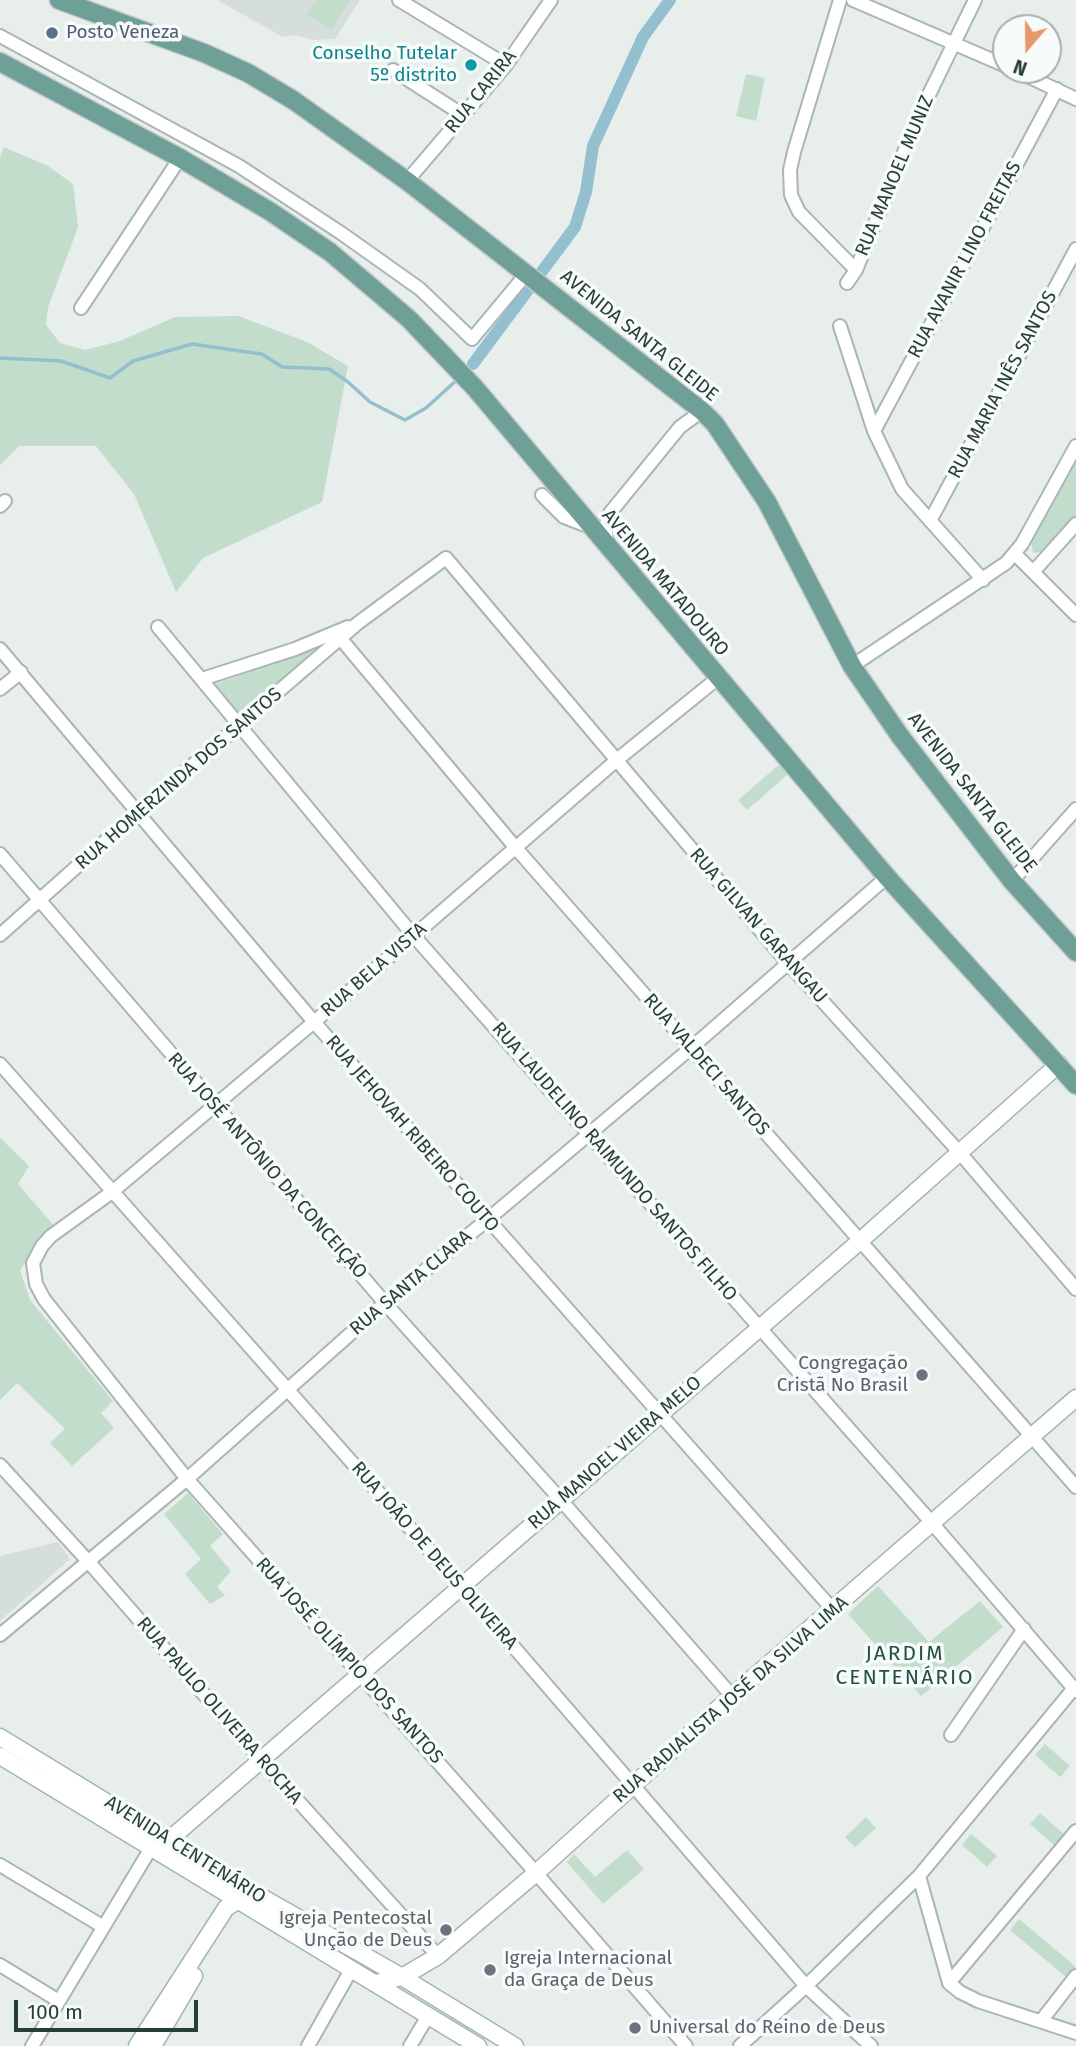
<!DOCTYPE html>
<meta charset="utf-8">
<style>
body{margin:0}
#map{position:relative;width:1076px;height:2046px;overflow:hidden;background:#e7eeec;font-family:"Fira Sans",sans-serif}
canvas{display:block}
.north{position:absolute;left:992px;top:14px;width:70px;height:70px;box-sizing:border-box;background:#f7fbf9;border:2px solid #a4b0ad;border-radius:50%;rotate:200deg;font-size:19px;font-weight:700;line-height:28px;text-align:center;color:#273f3b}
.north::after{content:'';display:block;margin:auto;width:24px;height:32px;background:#e7976c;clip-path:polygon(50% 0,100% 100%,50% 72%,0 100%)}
.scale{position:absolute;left:14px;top:2000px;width:184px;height:32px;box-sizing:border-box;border:4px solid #273f3b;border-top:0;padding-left:9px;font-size:21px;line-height:24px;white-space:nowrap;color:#273f3b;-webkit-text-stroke:5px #f7fbf9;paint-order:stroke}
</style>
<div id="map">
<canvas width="1076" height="2046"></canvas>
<div class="north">N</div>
<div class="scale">100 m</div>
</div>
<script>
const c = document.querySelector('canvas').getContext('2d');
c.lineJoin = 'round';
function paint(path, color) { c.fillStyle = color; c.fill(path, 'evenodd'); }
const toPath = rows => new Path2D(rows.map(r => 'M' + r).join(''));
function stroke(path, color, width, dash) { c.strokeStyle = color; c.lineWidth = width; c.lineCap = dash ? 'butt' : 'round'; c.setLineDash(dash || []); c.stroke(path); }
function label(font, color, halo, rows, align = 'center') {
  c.font = font + ' "Fira Sans",sans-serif'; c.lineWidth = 7; c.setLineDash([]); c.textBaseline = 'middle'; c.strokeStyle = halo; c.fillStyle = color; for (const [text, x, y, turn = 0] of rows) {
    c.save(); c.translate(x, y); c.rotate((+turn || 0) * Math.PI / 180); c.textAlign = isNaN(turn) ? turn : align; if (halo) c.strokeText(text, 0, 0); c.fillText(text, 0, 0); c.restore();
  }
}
const built = toPath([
 [217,0,360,0,335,39,314,40,294,35,283,37],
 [58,1542,70,1559,0,1621,0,1556]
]);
const green = toPath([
 [317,0,350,0,332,30,307,15],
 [746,74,765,78,756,121,736,116],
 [4,147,48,166,73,184,78,227,48,307,46,325,60,343,85,350,120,341,175,317,238,316,307,342,348,366,322,502,203,558,176,592,134,494,96,446,19,446,0,465,0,157],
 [1076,460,1076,518,1046,552,1033,553,1031,541],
 [316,648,242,717,215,684],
 [780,764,788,774,747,810,738,800],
 [0,1138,29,1166,18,1184,54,1226,20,1270,30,1300,113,1401,101,1413,114,1428,72,1466,50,1443,65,1429,17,1383,0,1400],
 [188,1493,223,1534,210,1546,231,1571,217,1587,225,1595,210,1604,185,1574,201,1559,164,1514],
 [878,1586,929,1642,980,1601,1003,1627,921,1696,848,1614],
 [1045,1744,1070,1766,1060,1777,1035,1755],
 [1040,1813,1065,1835,1055,1846,1030,1824],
 [866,1817,876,1828,855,1847,845,1837],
 [971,1834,997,1856,987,1867,962,1845],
 [627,1850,644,1869,603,1904,567,1862,574,1854,595,1877],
 [1019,1919,1076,1967,1067,1978,1010,1930]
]);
const stream = toPath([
 [0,358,61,361,110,378,133,361,192,344,233,350,262,354,282,367,329,369,348,382,370,402,405,420,426,408,459,378]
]);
const canal = toPath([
 [473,364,575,227,586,192,593,146,643,37,670,0]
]);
const street = toPath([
 [399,0,506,65],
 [840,0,794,152,790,170,791,195,799,212,856,270],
 [853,0,1006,66],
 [0,36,239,166,341,233,420,289,472,339,527,273],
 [393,70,463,115],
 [1015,70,1076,99],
 [407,181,506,65,551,0],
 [847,283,856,270,920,113,975,0],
 [81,308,180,158],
 [840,326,874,431,902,489,983,580],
 [874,431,1057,89],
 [542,495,564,517,590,527],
 [0,506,5,501],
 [930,521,1076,249],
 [608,545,605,527,610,513,680,427,702,411],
 [1015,554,1076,615],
 [1033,572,1076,524],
 [158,627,413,935,932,1523,1076,1691],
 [341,639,515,847,1076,1487],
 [0,649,314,1022,833,1610],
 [852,666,1006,563,1022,544,1076,446],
 [202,679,295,649,348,627],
 [0,689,21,672],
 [0,854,385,1303,560,1499,732,1696],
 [1012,881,1076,809],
 [0,935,137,813,358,623,446,558,787,962,960,1153,1076,1289],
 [0,1064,462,1587,806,1986,871,2046],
 [0,1465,87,1560,262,1761,438,1956],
 [0,1635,187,1479,385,1303,487,1220,691,1048,887,877],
 [951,1735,1024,1629],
 [0,1865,102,1926],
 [919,1876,949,1983,960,1992,978,2001,1076,2033],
 [0,1965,59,2001],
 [949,1983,1076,1831],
 [1041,2021,1076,1976],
 [32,2046,151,1848],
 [308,2046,351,1970],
 [410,2046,428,2016],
 [686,2046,536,1873,187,1479,44,1299,36,1284,33,1263,42,1246,51,1236,112,1192,314,1022,618,759,718,678],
 [740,2046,806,1986,919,1876,1074,1688]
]);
const secondary = toPath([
 [0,1737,265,1899,402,1977,515,2046],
 [0,1756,478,2046],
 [170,1839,860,1241,1059,1064],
 [376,1983,402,1977,438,1956,536,1873,732,1696,1076,1398],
 [137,2046,226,1908,245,1896],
 [153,2046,194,1976]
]);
const primary = toPath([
 [59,0,204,53,248,73,293,100,407,181,702,411,715,424,767,502,852,666,900,736,1012,881,1076,952],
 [0,62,180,158,271,212,330,252,409,319,475,388,887,877,1076,1085]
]);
const markers = [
 [52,33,7,"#5c6f8a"],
 [471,65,7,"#0f9aa8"],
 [922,1375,7,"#6b7280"],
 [446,1930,7,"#6b7280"],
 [490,1970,7,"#6b7280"],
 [635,2028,7,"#6b7280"]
];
const serviceNames = [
 ["Posto Veneza",66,33]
];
const cultureNames = [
 ["Conselho Tutelar",457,54],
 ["5º distrito",457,76]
];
const streetNames = [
 ["RUA CARIRA",481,92,-51],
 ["RUA MANOEL MUNIZ",895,176,-67],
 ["RUA AVANIR LINO FREITAS",965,260,-62],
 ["AVENIDA SANTA GLEIDE",639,336,39],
 ["RUA MARIA INÊS SANTOS",1003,385,-62],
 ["AVENIDA MATADOURO",665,583,50],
 ["RUA HOMERZINDA DOS SANTOS",179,779,-41],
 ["AVENIDA SANTA GLEIDE",972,793,52],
 ["RUA GILVAN GARANGAU",758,926,49],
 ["RUA BELA VISTA",374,970,-41],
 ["RUA VALDECI SANTOS",706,1065,49],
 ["RUA JEHOVAH RIBEIRO COUTO",412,1134,49],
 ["RUA LAUDELINO RAIMUNDO SANTOS FILHO",614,1162,49],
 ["RUA JOSÉ ANTÔNIO DA CONCEIÇÃO",267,1166,49],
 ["RUA SANTA CLARA",411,1283,-40],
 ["RUA MANOEL VIEIRA MELO",615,1453,-41],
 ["RUA JOÃO DE DEUS OLIVEIRA",434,1556,49],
 ["RUA JOSÉ OLÍMPIO DOS SANTOS",349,1661,48],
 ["RUA RADIALISTA JOSÉ DA SILVA LIMA",731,1700,-41],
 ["RUA PAULO OLIVEIRA ROCHA",219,1711,49],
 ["AVENIDA CENTENÁRIO",185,1850,32]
];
const worshipNames = [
 ["Congregação",908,1364],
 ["Cristã No Brasil",908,1386],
 ["Igreja Pentecostal",432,1919],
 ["Unção de Deus",432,1941],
 ["Igreja Internacional",504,1959,"left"],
 ["da Graça de Deus",504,1981,"left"],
 ["Universal do Reino de Deus",649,2028,"left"]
];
const neighbourhoodNames = [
 ["JARDIM",905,1654],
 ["CENTENÁRIO",905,1678]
];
paint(built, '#d5dedb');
paint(green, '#c2ddcc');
stroke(stream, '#94bfce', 3.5);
stroke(canal, '#94bfce', 12);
stroke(street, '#aab6b3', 16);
stroke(secondary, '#a3b6b1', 19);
stroke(primary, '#c3c9c8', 21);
stroke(street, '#fff', 12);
stroke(secondary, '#fff', 16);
stroke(primary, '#6fa098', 18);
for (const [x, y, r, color] of markers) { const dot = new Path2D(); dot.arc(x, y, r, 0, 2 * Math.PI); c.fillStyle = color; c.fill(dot); stroke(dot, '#f7fbf9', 2.5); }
label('19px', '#4e5e75', '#f7fbf9', serviceNames, 'left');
label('19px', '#0d838f', '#f7fbf9', cultureNames, 'right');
label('19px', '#273f3b', '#f7fbf9', streetNames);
label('19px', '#5b616d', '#f7fbf9', worshipNames, 'right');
c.letterSpacing = '2px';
label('21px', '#24504a', '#f7fbf9', neighbourhoodNames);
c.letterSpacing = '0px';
</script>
